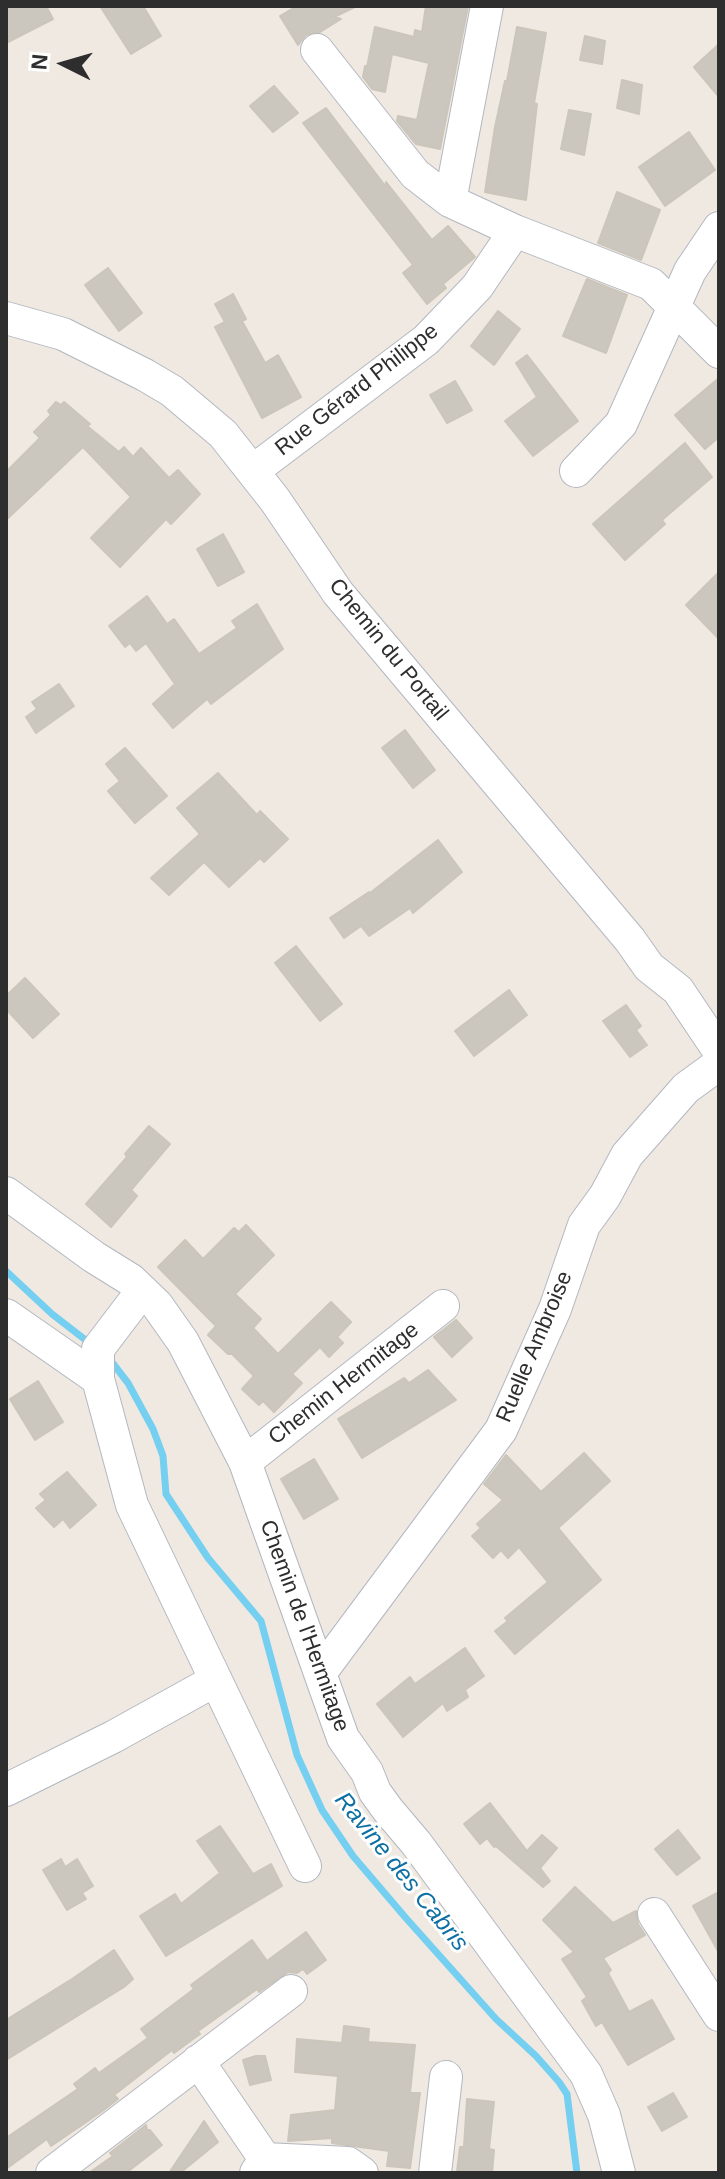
<!DOCTYPE html>
<meta charset="utf-8">
<style>
body{margin:0}
#map{position:relative;width:725px;height:2179px;overflow:hidden;background:#efe9e1;font-family:Helvetica,sans-serif}
canvas{display:block}
.frame{position:absolute;inset:0;border:8px solid #2e2e2e;pointer-events:none}
.north{position:absolute;left:24px;top:24px;width:80px;height:80px;-webkit-text-stroke:6px #fff;paint-order:stroke;rotate:275deg;font-size:22px;font-weight:700;line-height:32px;text-align:center;color:#2e2e2e}
.north::after{content:'';display:block;margin:auto;width:28px;height:36px;background:#2e2e2e;clip-path:polygon(50% 0,100% 100%,50% 72%,0 100%)}
</style>
<div id="map">
<canvas width="725" height="2179"></canvas>
<div class="frame"></div>
<div class="north">N</div>
</div>
<script>
const c = document.querySelector('canvas').getContext('2d');
c.lineJoin = 'round';
const toPath = rows => new Path2D(rows.map(r => 'M' + r).join(''));
function stroke(path, color, width, dash) { c.strokeStyle = color; c.lineWidth = width; c.lineCap = dash ? 'butt' : 'round'; c.setLineDash(dash || []); c.stroke(path); }
function paint(path, color) { c.fillStyle = color; c.fill(path, 'evenodd'); }
function label(font, color, halo, rows, align = 'center') {
  c.font = font + ' Helvetica,sans-serif'; c.lineWidth = 6; c.setLineDash([]); c.textBaseline = 'middle'; c.strokeStyle = halo; c.fillStyle = color; for (const [text, x, y, turn = 0] of rows) {
    c.save(); c.translate(x, y); c.rotate((+turn || 0) * Math.PI / 180); c.textAlign = isNaN(turn) ? turn : align; if (halo) c.strokeText(text, 0, 0); c.fillText(text, 0, 0); c.restore();
  }
}
const stream = toPath([
 [6,1271,52,1314,92,1345],
 [108,1357,128,1383,153,1429,163,1456,166,1494,208,1558,261,1621,297,1755,322,1810,353,1856,405,1917,496,2019,536,2056,559,2082,567,2094,577,2173]
]);
const building = toPath([
 [6,6,46,6,53,19,6,43,6,6],
 [100,6,143,6,161,36,131,54,100,6],
 [297,6,357,6,334,17,341,19,320,32,306,35,298,45,280,16,297,6],
 [426,6,468,6,440,149,416,144,397,121,398,116,417,120,429,63,392,54,385,92,372,89,363,77,365,66,367,67,375,27,414,37,415,30,422,32,426,6],
 [517,27,546,33,534,103,537,104,526,200,485,192,495,127,505,81,507,81,517,27],
 [585,36,605,41,602,64,580,60,585,36],
 [719,44,719,97,694,67,719,44],
 [622,80,642,85,639,114,617,108,622,80],
 [274,86,298,113,273,132,250,106,274,86],
 [326,108,386,187,386,182,432,240,448,226,475,257,443,284,446,288,427,304,403,273,413,265,303,123,326,108],
 [569,110,591,114,584,155,561,149,569,110],
 [689,132,715,170,665,206,639,167,689,132],
 [617,192,660,210,641,260,598,243,617,192],
 [108,268,142,313,119,331,85,285,108,268],
 [587,279,627,295,606,353,563,336,587,279],
 [233,294,246,319,242,321,265,363,278,355,301,397,262,418,215,327,225,322,215,304,233,294],
 [498,311,520,329,494,365,471,346,498,311],
 [527,355,578,421,533,456,505,421,537,397,516,363,527,355],
 [719,378,719,437,705,449,675,415,719,378],
 [455,381,472,410,447,423,430,395,455,381],
 [56,402,61,405,64,402,90,424,87,426,119,452,124,447,133,457,141,448,169,478,178,470,200,494,171,524,166,519,120,567,91,538,131,497,83,447,6,520,6,472,40,438,34,432,51,415,48,411,56,402],
 [685,443,712,477,662,520,665,524,625,560,593,524,685,443],
 [223,534,244,572,218,586,197,549,223,534],
 [719,572,719,639,686,605,719,572],
 [147,596,167,624,174,619,199,654,237,628,232,621,257,604,283,649,211,704,207,699,173,728,153,704,175,684,146,643,136,651,130,643,125,647,109,626,147,596],
 [59,684,74,706,36,733,26,717,37,709,32,702,59,684],
 [405,730,435,770,413,788,382,748,405,730],
 [125,748,167,796,135,823,108,791,120,781,106,764,125,748],
 [218,773,257,815,260,811,288,839,264,862,260,858,229,887,204,862,169,895,151,878,200,834,177,808,218,773],
 [438,840,462,872,413,913,410,908,369,936,361,926,344,938,330,918,369,892,370,893,438,840],
 [296,946,342,1004,320,1021,275,963,296,946],
 [25,978,59,1014,33,1038,6,1009,6,996,25,978],
 [509,990,527,1015,474,1056,455,1031,509,990],
 [626,1005,641,1026,636,1030,647,1045,630,1057,603,1021,626,1005],
 [149,1126,170,1144,131,1190,137,1196,111,1227,86,1204,127,1157,125,1154,149,1126],
 [246,1225,274,1255,235,1294,261,1319,253,1328,278,1354,331,1302,351,1322,337,1337,343,1343,329,1357,320,1347,292,1374,302,1383,274,1412,263,1401,259,1405,242,1389,254,1376,232,1354,228,1354,208,1335,216,1326,158,1267,185,1240,203,1259,234,1228,239,1232,246,1225],
 [456,1320,472,1338,452,1357,434,1337,456,1320],
 [428,1370,456,1400,362,1458,338,1419,404,1378,409,1383,428,1370],
 [38,1381,63,1422,35,1440,10,1399,38,1381],
 [584,1453,610,1481,558,1528,601,1580,515,1654,495,1631,508,1621,505,1618,548,1582,519,1547,508,1558,501,1550,493,1558,472,1536,481,1528,477,1524,503,1500,484,1484,506,1455,541,1492,584,1453],
 [314,1459,338,1499,304,1519,281,1479,314,1459],
 [67,1472,96,1505,70,1528,63,1519,54,1527,36,1508,46,1500,40,1494,67,1472],
 [465,1648,484,1676,465,1690,468,1697,447,1711,443,1703,403,1737,377,1704,410,1677,415,1684,465,1648],
 [490,1803,527,1851,542,1835,557,1848,540,1868,550,1881,543,1887,496,1846,494,1847,487,1838,480,1844,464,1824,490,1803],
 [220,1826,253,1874,271,1864,282,1886,166,1956,140,1916,175,1894,181,1904,220,1873,197,1841,220,1826],
 [678,1830,700,1858,677,1875,655,1849,678,1830],
 [61,1859,65,1867,77,1859,93,1886,82,1893,86,1899,67,1910,43,1870,61,1859],
 [575,1887,613,1923,636,1911,638,1924,645,1935,603,1958,611,1970,608,1973,629,2012,652,2000,674,2039,628,2065,602,2022,596,2026,582,2001,587,1997,562,1959,574,1952,543,1920,575,1887],
 [719,1892,719,1953,693,1906,719,1892],
 [306,1932,326,1960,307,1974,303,1969,297,1973,288,1972,259,1992,257,1989,198,2031,200,2034,174,2053,172,2050,114,2095,118,2099,101,2112,51,2146,47,2139,6,2169,6,2138,78,2089,74,2084,95,2068,99,2073,148,2038,141,2029,194,1989,191,1985,252,1940,267,1961,306,1932],
 [114,1950,133,1979,124,1987,6,2060,6,2020,72,1979,114,1950],
 [344,2026,369,2029,368,2042,415,2045,410,2093,420,2093,410,2168,387,2166,389,2151,332,2143,332,2138,288,2141,291,2115,335,2110,338,2076,295,2072,297,2039,342,2043,344,2026],
 [256,2056,265,2056,271,2080,250,2085,243,2060,256,2056],
 [673,2093,687,2117,662,2131,648,2107,673,2093],
 [467,2099,494,2102,489,2149,494,2150,492,2173,457,2171,460,2147,464,2147,467,2099],
 [204,2121,218,2142,180,2173,169,2173,204,2121],
 [146,2125,147,2130,150,2130,162,2145,126,2173,89,2173,113,2156,110,2153,146,2125]
]);
const minor = toPath([
 [317,50,415,174,450,201,515,231,651,284,719,352],
 [450,201,487,6],
 [6,318,63,334,145,375,172,391,223,434,275,500,338,593,630,940,649,967,678,990,719,1051],
 [254,470,426,340,477,287,515,231],
 [576,471,621,424,690,271,719,228],
 [6,1193,94,1257,131,1280,157,1305,183,1342,245,1462,343,1738,367,1772,375,1792,388,1810,416,1843,586,2074,604,2115,619,2173],
 [142,1291,98,1349,98,1379,132,1505,305,1866],
 [6,1315,98,1379],
 [245,1462,443,1306],
 [321,1672,501,1430,555,1309,584,1225,605,1196,627,1155,686,1088,719,1064],
 [6,1790,113,1737,216,1680],
 [654,1914,719,2015],
 [198,2061,265,2159],
 [52,2173,291,1991],
 [256,2173,265,2159,348,2163,362,2173],
 [435,2173,446,2077]
]);
const streetNames = [
 ["Rue Gérard Philippe",357,390,-38],
 ["Chemin du Portail",388,650,51],
 ["Ruelle Ambroise",535,1347,-67],
 ["Chemin Hermitage",344,1384,-38],
 ["Chemin de l'Hermitage",304,1626,70]
];
const waterNames = [
 ["Ravine des Cabris",401,1872,51]
];
stroke(stream, '#75cff0', 7);
paint(building, '#cbc7bf');
stroke(building, '#cbc5ba', 2);
stroke(minor, '#b4b7c1', 34);
stroke(minor, '#fff', 32);
label('22px', '#2e2e2e', '#fff', streetNames);
label('italic 24px', '#0d6fa3', '#fff', waterNames);
</script>
